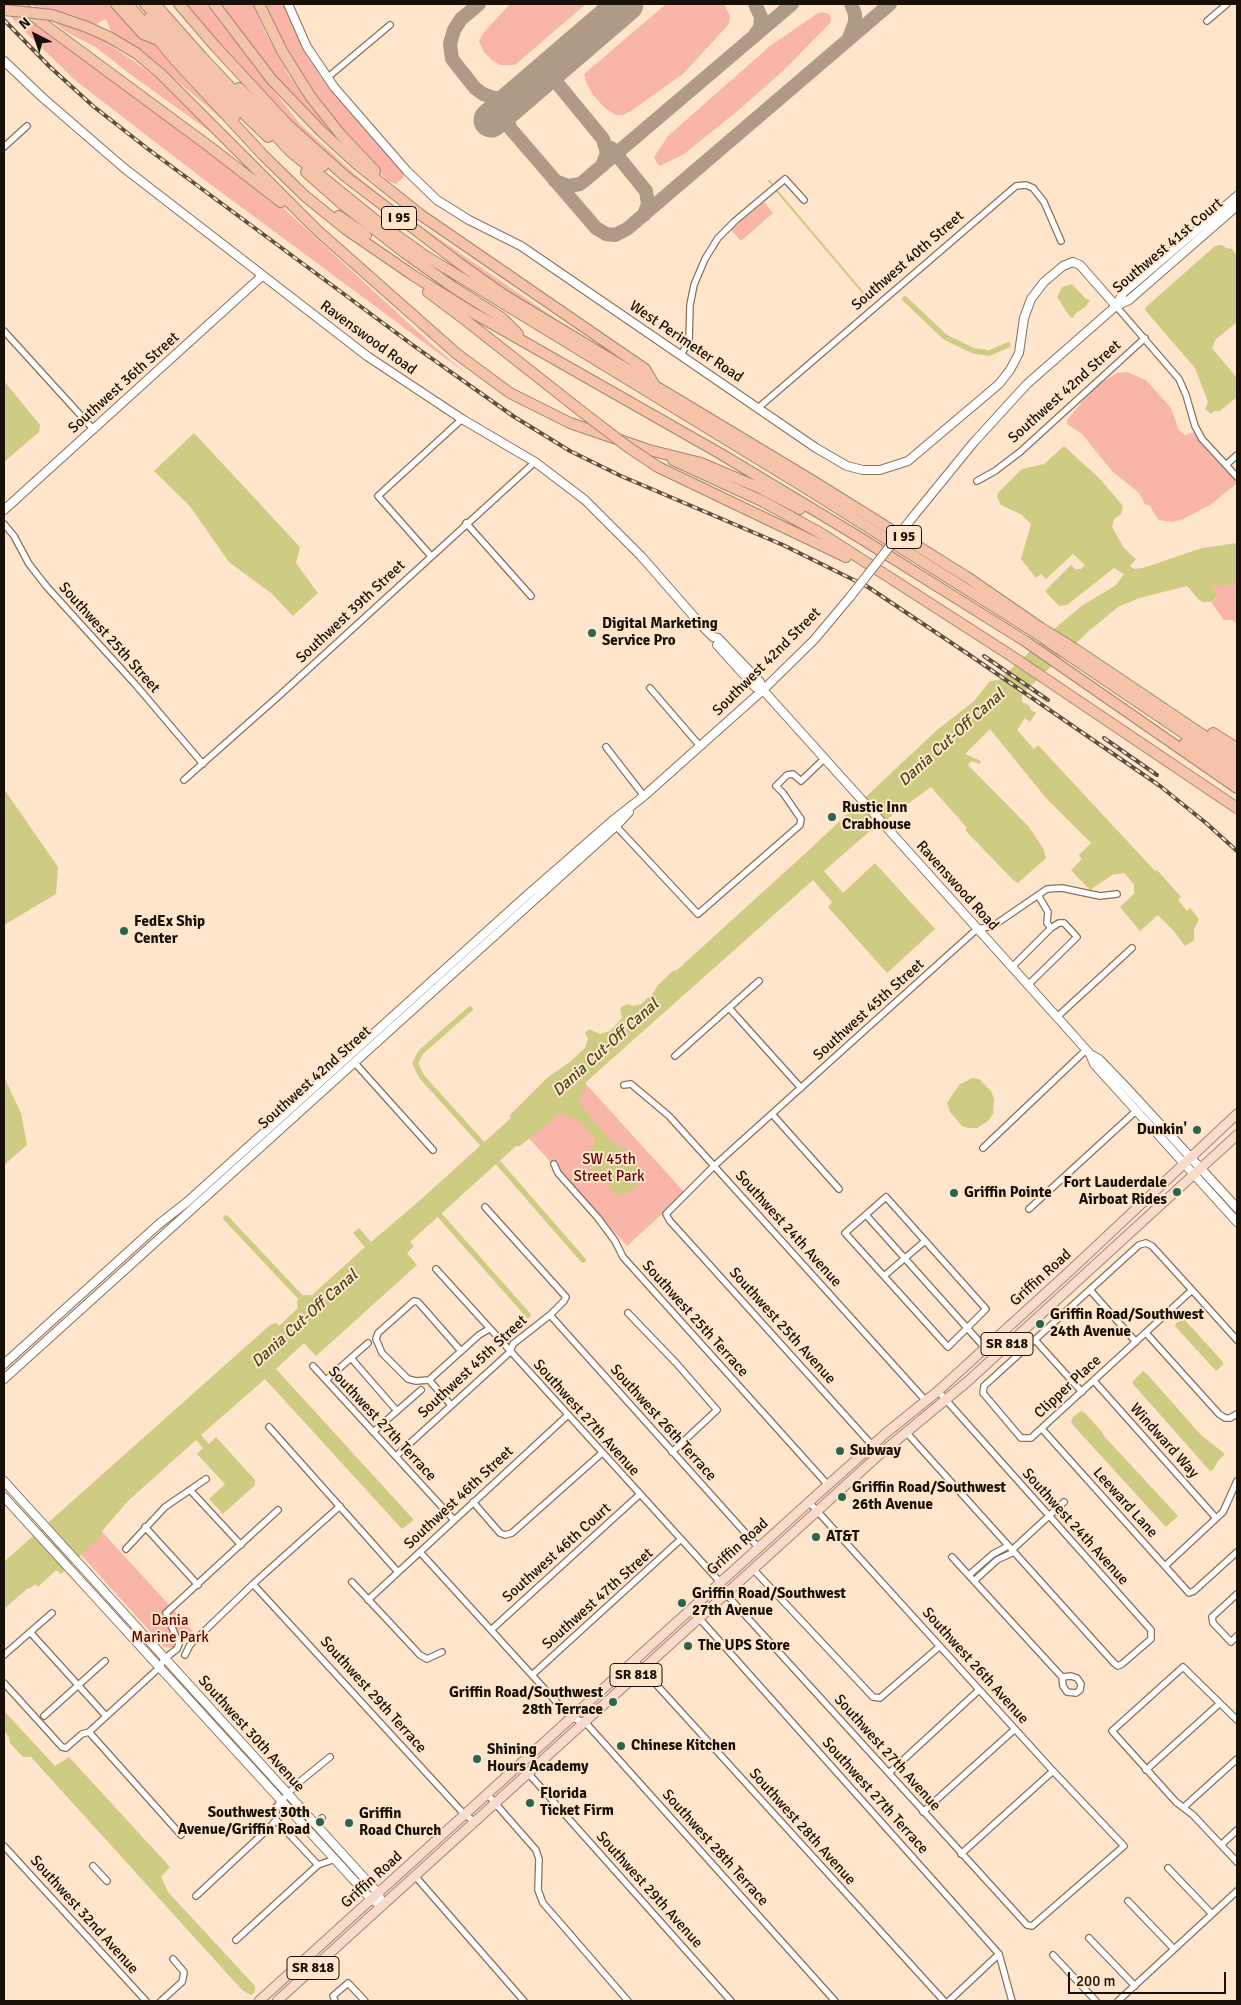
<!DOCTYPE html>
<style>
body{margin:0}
#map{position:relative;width:1241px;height:2005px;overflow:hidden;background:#ffe5cb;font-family:Signika,sans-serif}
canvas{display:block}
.frame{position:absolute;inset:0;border:5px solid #191108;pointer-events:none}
.north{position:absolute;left:10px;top:10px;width:50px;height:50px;-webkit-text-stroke:4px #ffe5cb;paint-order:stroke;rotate:319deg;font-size:14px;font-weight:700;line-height:20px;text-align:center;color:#191108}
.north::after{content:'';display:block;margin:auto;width:18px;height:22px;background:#191108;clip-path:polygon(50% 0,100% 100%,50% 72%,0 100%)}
.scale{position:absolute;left:1068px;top:1972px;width:158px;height:22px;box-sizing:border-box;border:2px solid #191108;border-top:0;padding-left:6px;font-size:15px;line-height:18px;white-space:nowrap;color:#191108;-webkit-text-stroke:4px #ffe5cb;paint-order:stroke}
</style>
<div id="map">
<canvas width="1241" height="2005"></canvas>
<div class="frame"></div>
<div class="north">N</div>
<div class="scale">200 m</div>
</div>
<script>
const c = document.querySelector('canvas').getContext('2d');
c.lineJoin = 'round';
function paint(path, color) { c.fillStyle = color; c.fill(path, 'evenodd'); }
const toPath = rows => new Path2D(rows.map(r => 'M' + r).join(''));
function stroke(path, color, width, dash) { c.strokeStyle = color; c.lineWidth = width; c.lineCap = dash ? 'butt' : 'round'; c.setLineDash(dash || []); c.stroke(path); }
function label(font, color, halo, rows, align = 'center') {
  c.font = font + ' Signika,sans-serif'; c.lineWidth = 4; c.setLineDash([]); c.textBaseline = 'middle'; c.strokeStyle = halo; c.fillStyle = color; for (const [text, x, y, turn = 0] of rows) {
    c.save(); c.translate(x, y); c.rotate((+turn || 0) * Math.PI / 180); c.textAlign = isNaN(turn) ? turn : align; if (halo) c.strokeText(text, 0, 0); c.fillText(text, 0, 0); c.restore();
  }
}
const green = toPath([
 [4,4,11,4,51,36,244,172,429,342,468,375,202,178,76,81,17,24,4,8],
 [31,4,124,4,178,72,230,126,155,62,111,31,106,19,98,23,90,35,104,41,132,60,165,84,237,151,127,72,97,48,65,31],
 [181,4,206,4,299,123,358,177,412,220,569,328,528,307,430,241,281,117],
 [221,4,253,4,265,32,288,74,351,156,298,105,244,36],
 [266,4,285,4,298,36,321,78,343,105,401,168,404,177,396,184,388,181,349,140,318,100,285,49],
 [510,4,586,4,515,65,500,65,492,60,484,52,479,41,484,32],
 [666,4,724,4,730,16,729,24,683,74,631,111,623,115,616,115,605,108,593,95,586,82,584,74],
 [822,12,829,14,831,18,830,23,785,69,740,109,684,154,660,166,657,163,654,157,668,136,770,46,818,13],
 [764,202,773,213,741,241,731,230],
 [1127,372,1146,380,1171,408,1179,430,1185,435,1193,432,1201,444,1237,483,1210,505,1183,519,1172,522,1159,520,1155,515,1150,506,1145,504,1139,493,1111,470,1082,434,1067,424,1067,420,1088,395,1101,383,1117,373],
 [1229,584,1237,584,1237,624,1232,620,1224,620,1211,602,1216,599,1212,587],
 [585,1083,685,1193,627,1246,526,1135],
 [95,1524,193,1631,174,1648,164,1647,72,1545]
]);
const water = toPath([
 [1222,245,1226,248,1232,249,1237,256,1237,322,1216,339,1212,348,1237,378,1237,397,1220,411,1214,411,1211,414,1205,409,1208,402,1195,368,1145,310,1146,307,1215,246],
 [1072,284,1085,298,1090,300,1086,306,1075,314,1073,318,1070,317,1057,297,1062,287],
 [4,381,40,425,39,432,4,462],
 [194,433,300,547,296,563,318,593,293,616,271,593,229,562,189,505,154,471],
 [1064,446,1100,479,1123,506,1121,514,1114,519,1112,527,1124,548,1136,559,1130,566,1134,569,1143,568,1202,548,1237,543,1237,584,1212,587,1217,595,1216,598,1211,602,1203,602,1198,599,1187,586,1139,598,1118,607,1089,631,1022,694,1022,702,1029,705,1031,710,1036,713,1030,722,1025,718,1017,730,1034,749,1038,745,1155,871,1157,870,1181,897,1178,900,1187,911,1190,908,1199,919,1194,930,1194,940,1185,946,1173,930,1158,915,1140,931,1120,907,1134,894,1134,884,1124,873,1112,875,1090,890,1071,870,1082,859,1079,855,1091,843,1046,798,990,729,965,754,981,761,980,764,971,761,968,765,1029,827,1043,848,1046,858,1018,883,1013,880,965,830,967,828,931,787,892,815,875,831,870,831,824,871,843,893,875,863,935,929,887,973,828,907,832,902,813,880,586,1082,580,1100,581,1106,615,1144,625,1148,641,1172,642,1178,635,1188,627,1193,616,1195,587,1162,586,1157,595,1143,594,1138,582,1123,566,1115,560,1114,520,1146,516,1146,410,1242,414,1246,407,1253,417,1265,316,1356,304,1343,276,1369,414,1520,402,1529,265,1379,201,1435,209,1444,216,1437,255,1480,255,1485,223,1514,209,1499,225,1484,197,1454,203,1448,196,1440,128,1501,103,1530,99,1538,61,1574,56,1570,38,1587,35,1584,29,1589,28,1588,4,1609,4,1562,270,1325,276,1323,279,1326,298,1308,297,1301,304,1295,312,1295,365,1247,353,1233,359,1228,371,1242,418,1202,511,1118,509,1116,548,1077,570,1062,585,1048,588,1039,585,1033,589,1029,600,1034,610,1031,622,1018,620,1008,627,1004,633,1006,641,1004,654,992,657,986,673,971,677,970,809,850,937,730,974,701,990,681,999,680,1061,623,1083,605,1116,585,1124,574,1114,568,1067,605,1059,606,1045,591,1071,565,1075,569,1081,569,1085,565,1073,554,1046,579,1041,574,1036,578,1021,559,1031,524,1022,515,1001,505,997,497,998,493,1022,469,1044,464],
 [4,792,6,792,58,867,56,894,4,925],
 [4,1077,21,1113,27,1145,4,1165],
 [972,1078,979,1079,991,1091,994,1099,993,1114,988,1121,977,1128,968,1128,962,1126,950,1112,947,1103,959,1085],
 [1184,1319,1223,1362,1223,1365,1216,1371,1175,1326,1176,1323],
 [1143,1371,1147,1374,1201,1435,1225,1454,1218,1461,1213,1470,1210,1471,1133,1384,1133,1381],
 [1081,1411,1085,1413,1102,1432,1104,1436,1178,1516,1166,1527,1072,1424,1071,1421,1073,1417],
 [4,1711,55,1766,69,1757,170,1867,161,1877,168,1892,255,1986,255,1992,251,1995,242,1990,31,1757,23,1757,10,1743,9,1737,4,1731]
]);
const stream = toPath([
 [769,181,772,184],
 [777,191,870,301]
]);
const canal = toPath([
 [905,299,945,337,974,351,989,353,1008,345],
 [470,1009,421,1052,415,1063,422,1077,487,1149],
 [494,1158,583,1260],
 [435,1210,528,1315],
 [226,1218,305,1302]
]);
const taxiway = toPath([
 [479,4,461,19,454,30,450,44,452,59,475,88,483,94,494,98,504,98,521,92],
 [755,4,761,17,760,28,756,33],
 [849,38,855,22,855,14,851,4],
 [565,56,556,71,557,83,603,139,607,153,602,166],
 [529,87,509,108,507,116,510,128,596,228,606,234,615,235,627,229,890,4],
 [611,148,646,191,648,204,644,215],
 [555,181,569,186,580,184,584,181,792,4]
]);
const runway = toPath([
 [491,120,626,4]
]);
const street = toPath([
 [1207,21,1227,4],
 [327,78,390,25],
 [4,147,27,126],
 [1116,306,1179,379,1186,395,1195,426,1202,439,1237,477],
 [4,331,94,430],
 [681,355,689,341,690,305,694,285,705,259,718,238,735,221,785,179,804,200],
 [758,408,1016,186,1026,185,1033,188,1044,202,1061,241],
 [1226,465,1237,455],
 [977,481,995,471,1020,452,1145,338],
 [466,523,531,596],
 [4,524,14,536,29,564,47,587,135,684,203,764],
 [431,556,378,496,462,419],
 [650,688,700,746],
 [606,747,644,796],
 [184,780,281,694,535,462],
 [615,825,698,914,800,825,801,819,783,793,776,786,787,775,793,774,801,781,824,759],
 [1012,967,1051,928],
 [1028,985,1077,937,1064,923,1059,923,1051,928,1047,923,1048,912,1038,895],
 [730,1009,801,1088],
 [1057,1017,1132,948],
 [675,1056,759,981],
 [354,1062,433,1150],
 [624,1085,631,1084,669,1116,926,1401],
 [772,1114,839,1189],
 [983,1148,1086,1050],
 [554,1164,558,1173,598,1218,615,1241,623,1257,828,1485],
 [886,1197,986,1309,948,1347,845,1233,886,1197],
 [1029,1209,1136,1111],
 [866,1215,985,1348],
 [436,1269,720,1582],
 [884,1276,925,1241],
 [1090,1290,1136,1342],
 [1192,1290,1031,1438,1021,1438,983,1393,984,1386,1139,1245,1146,1243,1152,1246,1192,1290,1237,1340],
 [628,1313,677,1364,717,1410,672,1452],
 [550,1315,758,1547],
 [1146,1333,1219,1414,1225,1418,1230,1418,1237,1414],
 [1035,1340,1082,1392],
 [461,1351,418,1302,414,1301,378,1333,376,1339,382,1353,408,1379,416,1381,429,1380,479,1335,489,1329],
 [351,1358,397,1411],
 [313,1366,454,1520],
 [326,1380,368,1343],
 [429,1380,451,1405],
 [1094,1381,1216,1518],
 [269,1427,398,1572],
 [1042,1429,1189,1593,1194,1591,1237,1552],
 [373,1432,421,1390],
 [906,1432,1114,1663,1118,1666,1122,1664,1151,1639,1151,1630,938,1391],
 [880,1454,670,1221,666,1214,714,1166,977,929,993,926,1047,889,1062,888,1100,896,1117,894],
 [396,1456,510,1352,513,1344,550,1315,564,1301,566,1297,485,1207],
 [191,1491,241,1545],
 [473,1502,500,1533,505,1535,512,1533,602,1453],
 [145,1527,198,1585],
 [126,1549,165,1507,206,1479],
 [1012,1550,1064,1502],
 [420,1552,571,1718,585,1722,835,2001],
 [952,1557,1062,1677,1063,1686,1067,1692,1076,1693,1080,1690,1081,1684,1077,1678,1071,1676,1062,1677],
 [1165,1566,1223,1512,1237,1481],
 [753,1569,873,1697,880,1698,940,1646],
 [969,1575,993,1554,1008,1546],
 [974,1581,997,1560,1014,1552],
 [352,1582,420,1655,427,1659,442,1652],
 [253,1584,464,1814,475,1822],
 [726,1594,1027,1925,1032,1926,1124,1846,1053,1771,809,1502],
 [1237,1594,1212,1617,1213,1623,1231,1642,1237,1636],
 [368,1600,568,1415],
 [699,1618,999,1954,1012,2001],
 [491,1630,639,1495],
 [30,1632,106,1716],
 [4,1655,52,1613],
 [185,1655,190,1645,253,1584,340,1506],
 [634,1660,944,2001],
 [532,1675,680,1540],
 [4,1683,62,1747,66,1748,82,1734,89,1732,160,1667,164,1659,177,1649,179,1644,166,1613,278,1510],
 [44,1716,105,1661],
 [1237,1720,1183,1667,1112,1731,1176,1802,1193,1815,1237,1862],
 [89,1732,181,1835],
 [1146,1770,1219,1704],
 [528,1773,731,2001],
 [889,1773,979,1690],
 [487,1794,536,1850,539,1859,538,1890,543,1903,628,2001],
 [1184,1807,1237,1759],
 [923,1812,1015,1729],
 [276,1820,318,1865],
 [315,1824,322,1818],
 [1221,1845,1237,1830],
 [4,1846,146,2001],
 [961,1854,1053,1771],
 [93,1866,107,1881],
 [1168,1868,1212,1914],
 [415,1876,524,2001],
 [196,1896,271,1826,276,1820,276,1807,297,1784,330,1757],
 [1128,1901,1174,1949],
 [1089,1938,1135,1986],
 [236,1940,318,1865,335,1859],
 [1053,1955,1096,2001],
 [161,2001,182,1982,183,1978,184,1972,173,1959],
 [335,2001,333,1996,348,1983,365,2001],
 [949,2001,999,1954],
 [1118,2001,1237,1891]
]);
const secondary = toPath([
 [288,4,307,47,334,87,407,171,437,200,469,220,521,246,816,448,847,466,863,470,880,470,908,461,999,384,1010,370,1019,353,1024,318,1031,299,1044,282,1063,266,1073,262,1080,265,1116,306],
 [4,61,43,98,124,168,367,356,462,419,535,462,585,500,641,556,703,627,713,637,718,638,760,682,763,690,1065,1026,1090,1054,1094,1064,1237,1222],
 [1116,306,1123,293,1237,196],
 [4,510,262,276],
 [912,518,974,442,1027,384,1116,306,1129,300,1237,206],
 [717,645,755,687,763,690],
 [1090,1054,1099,1059,1125,1086,1237,1208],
 [4,1364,159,1224,187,1202,525,897,612,821,644,796,763,690,814,640,850,597],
 [4,1379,616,826,629,812],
 [4,1481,378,1893,383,1905],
 [4,1497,371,1899,376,1902]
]);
const primary = toPath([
 [259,2001,809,1502,886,1433,938,1391,1072,1269,1237,1114],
 [277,2001,880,1454,967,1382,1237,1135]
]);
const highway = toPath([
 [18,4,49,28,210,147,281,202],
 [116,4,143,34,155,39],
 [128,4,175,60,264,156,305,196,347,230,414,276,470,311,721,454,854,534,1025,641,1237,788],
 [145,4,245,115,268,137],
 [155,4,202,57,290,151,374,219,424,255,804,487,1036,633,1237,769],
 [179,4,215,46,288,125,345,176,459,263,504,295,813,481,967,577,1041,628,1078,651,1237,758],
 [214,4,272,80,322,132,358,165,421,215,645,369,654,384],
 [259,4,282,51,310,96,341,135,375,171],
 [149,18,235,116],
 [109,37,136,53,161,74,318,231,457,354,510,393,570,423,649,450,701,463,760,488,800,509],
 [239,88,298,146,323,166],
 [306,172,341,203,405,253,453,287,502,318,518,334],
 [339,216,366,235],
 [428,292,468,322,581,411],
 [673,460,762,501,822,534,1010,655,1237,808],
 [658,467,846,557],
 [1213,733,1237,748],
 [1185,743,1237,779]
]);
const rail = toPath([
 [4,20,50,67,93,106,148,149,414,346,513,416,570,451,621,476,783,545,868,587,971,656,1160,786,1206,823,1237,851],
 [984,656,1048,700],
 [1104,738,1157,775]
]);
const secondaryBridge = toPath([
 [850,597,912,518]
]);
const highwayBridge = toPath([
 [4,10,52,15,87,27,109,37],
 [581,411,628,447,658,467]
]);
const markers = [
 [592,633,5,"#2b644c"],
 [832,817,5,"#2b644c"],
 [124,931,5,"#2b644c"],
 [1197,1130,5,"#2b644c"],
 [1177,1192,5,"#2b644c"],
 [954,1193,5,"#2b644c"],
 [1040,1324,5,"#2b644c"],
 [840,1451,5,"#2b644c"],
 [842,1497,5,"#2b644c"],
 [816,1537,5,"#2b644c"],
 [682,1603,5,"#2b644c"],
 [688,1646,5,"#2b644c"],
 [613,1702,5,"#2b644c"],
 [621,1746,5,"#2b644c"],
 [477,1759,5,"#2b644c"],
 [530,1803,5,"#2b644c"],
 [320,1822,5,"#2b644c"],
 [349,1823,5,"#2b644c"]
];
const shields = [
 [399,218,35],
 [904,537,35],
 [1007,1344,52],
 [636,1675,52],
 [313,1968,52]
];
const shieldNames = [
 ["I 95",399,218],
 ["I 95",904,537],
 ["SR 818",1007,1344],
 ["SR 818",636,1675],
 ["SR 818",313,1968]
];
const streetNames = [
 ["Southwest 41st Court",1168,246,-40],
 ["Southwest 40th Street",908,261,-41],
 ["Ravenswood Road",368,338,36],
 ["West Perimeter Road",686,342,34],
 ["Southwest 36th Street",124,383,-42],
 ["Southwest 42nd Street",1065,392,-42],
 ["Southwest 39th Street",351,612,-43],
 ["Southwest 25th Street",109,638,48],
 ["Southwest 42nd Street",767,662,-45],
 ["Ravenswood Road",957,886,48],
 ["Southwest 45th Street",869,1010,-42],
 ["Southwest 42nd Street",315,1078,-42],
 ["Southwest 24th Avenue",788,1229,48],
 ["Griffin Road",1041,1278,-42],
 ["Southwest 25th Terrace",695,1319,48],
 ["Southwest 25th Avenue",782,1326,48],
 ["Southwest 45th Street",473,1367,-43],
 ["Clipper Place",1068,1387,-43],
 ["Southwest 27th Avenue",586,1418,48],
 ["Southwest 26th Terrace",663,1423,48],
 ["Southwest 27th Terrace",382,1424,47],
 ["Windward Way",1164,1441,48],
 ["Southwest 46th Street",459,1498,-43],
 ["Leeward Lane",1125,1503,48],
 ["Southwest 24th Avenue",1075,1527,48],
 ["Griffin Road",738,1547,-42],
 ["Southwest 46th Court",557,1553,-42],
 ["Southwest 47th Street",598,1599,-42],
 ["Southwest 26th Avenue",975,1666,48],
 ["Southwest 29th Terrace",373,1695,48],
 ["Southwest 30th Avenue",251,1734,48],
 ["Southwest 27th Avenue",887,1753,48],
 ["Southwest 27th Terrace",875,1796,48],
 ["Southwest 28th Avenue",802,1827,48],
 ["Southwest 28th Terrace",715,1848,48],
 ["Griffin Road",372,1880,-42],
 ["Southwest 29th Avenue",649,1890,48],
 ["Southwest 32nd Avenue",84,1915,48]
];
const poiNames = [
 ["Digital Marketing",602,624],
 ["Service Pro",602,641],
 ["Rustic Inn",842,808],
 ["Crabhouse",842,825],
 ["FedEx Ship",134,922],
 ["Center",134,939],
 ["Dunkin'",1187,1130,"right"],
 ["Fort Lauderdale",1167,1183,"right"],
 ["Airboat Rides",1167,1200,"right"],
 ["Griffin Pointe",964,1193],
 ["Griffin Road/Southwest",1050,1315],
 ["24th Avenue",1050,1332],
 ["Subway",850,1451],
 ["Griffin Road/Southwest",852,1488],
 ["26th Avenue",852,1505],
 ["AT&T",826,1537],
 ["Griffin Road/Southwest",692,1594],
 ["27th Avenue",692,1611],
 ["The UPS Store",698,1646],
 ["Griffin Road/Southwest",603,1693,"right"],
 ["28th Terrace",603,1710,"right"],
 ["Chinese Kitchen",631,1746],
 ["Shining",487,1750],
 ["Hours Academy",487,1767],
 ["Florida",540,1794],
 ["Ticket Firm",540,1811],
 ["Southwest 30th",310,1813,"right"],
 ["Avenue/Griffin Road",310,1830,"right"],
 ["Griffin",359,1814],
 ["Road Church",359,1831]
];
const parkNames = [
 ["SW 45th",609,1160],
 ["Street Park",609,1177],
 ["Dania",170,1621],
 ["Marine Park",170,1638]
];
const waterNames = [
 ["Dania Cut-Off Canal",952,738,-42],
 ["Dania Cut-Off Canal",606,1048,-42],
 ["Dania Cut-Off Canal",305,1319,-42]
];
paint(green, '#fab5a9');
paint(water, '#cecb83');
stroke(stream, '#cecb83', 2);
stroke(canal, '#cecb83', 5.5);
stroke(taxiway, '#ae9a86', 14);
stroke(runway, '#ae9a86', 35);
stroke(street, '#88725a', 8);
stroke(secondary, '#88725a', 10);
stroke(primary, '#a78571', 11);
stroke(highway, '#a78571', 12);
stroke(street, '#fff', 5.5);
stroke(secondary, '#fff', 8);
stroke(primary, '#f8dbcb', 9);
stroke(highway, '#f4c3a9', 10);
stroke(rail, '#5c4f41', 4);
stroke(rail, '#ffe5cb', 2, [5.5]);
stroke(secondaryBridge, '#88725a', 10, []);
stroke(highwayBridge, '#a78571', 12, []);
stroke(secondaryBridge, '#fff', 8);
stroke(highwayBridge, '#f4c3a9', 10);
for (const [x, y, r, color] of markers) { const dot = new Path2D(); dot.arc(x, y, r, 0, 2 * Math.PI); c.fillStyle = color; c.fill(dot); stroke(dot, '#ffe5cb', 2); }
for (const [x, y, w] of shields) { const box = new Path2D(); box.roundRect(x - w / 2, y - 11.5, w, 23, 4); c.fillStyle = '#ffe5cb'; c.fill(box); stroke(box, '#191108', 1); }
label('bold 14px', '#191108', null, shieldNames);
label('15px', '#191108', '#ffe5cb', streetNames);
label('bold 15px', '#191108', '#ffe5cb', poiNames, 'left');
label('15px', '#5e0200', '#ffe5cb', parkNames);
label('italic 16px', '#4d4912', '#ffe5cb', waterNames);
</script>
